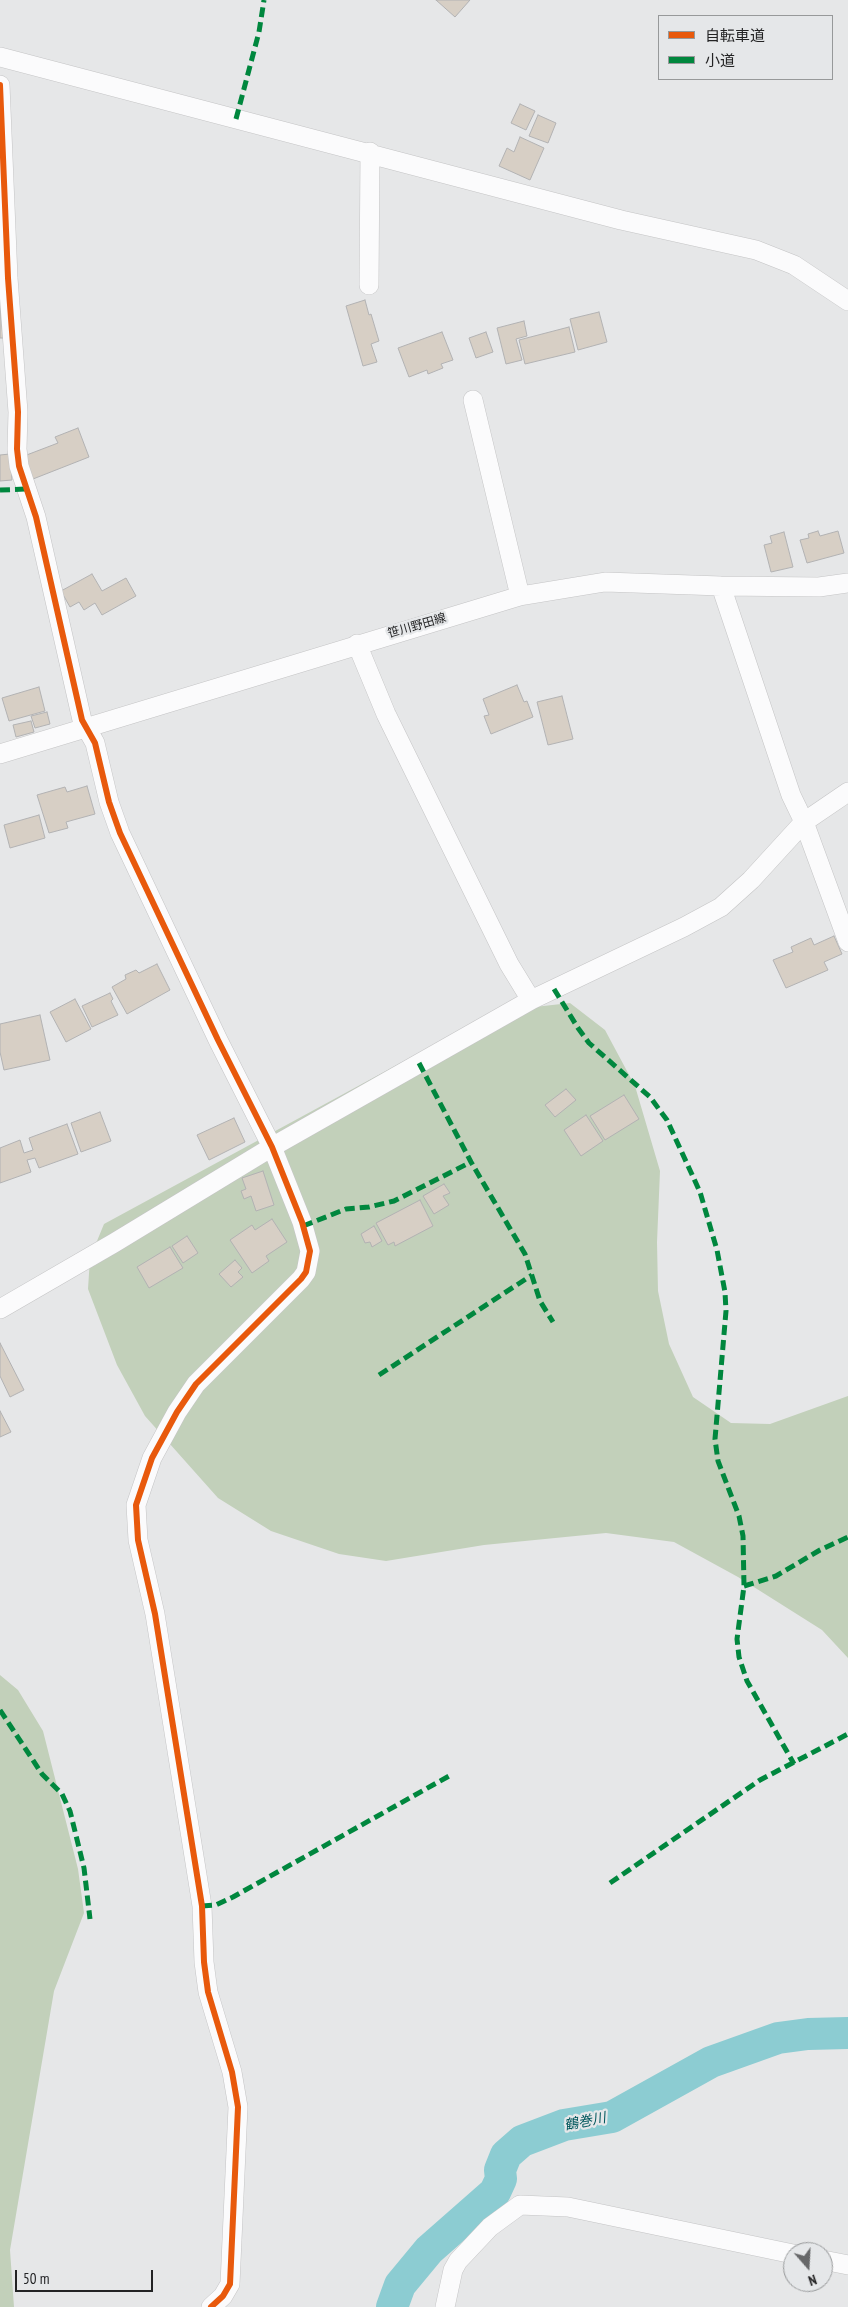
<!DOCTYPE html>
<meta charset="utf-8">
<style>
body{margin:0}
#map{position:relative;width:848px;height:2307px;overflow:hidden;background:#e6e7e8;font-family:"PT Sans Narrow","Noto Sans JP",sans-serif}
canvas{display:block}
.legend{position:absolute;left:658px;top:15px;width:175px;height:65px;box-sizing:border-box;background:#e5e7e9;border:1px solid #97999a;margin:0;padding:6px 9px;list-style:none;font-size:15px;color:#232324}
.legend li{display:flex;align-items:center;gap:10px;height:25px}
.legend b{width:25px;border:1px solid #97999a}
.north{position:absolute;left:783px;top:2242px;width:50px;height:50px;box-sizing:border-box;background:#e5e7e9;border:1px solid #97999a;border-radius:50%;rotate:161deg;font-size:14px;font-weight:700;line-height:20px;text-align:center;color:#232324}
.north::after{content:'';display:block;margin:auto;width:18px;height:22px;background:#676869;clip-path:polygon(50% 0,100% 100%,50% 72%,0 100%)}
.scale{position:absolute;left:15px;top:2270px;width:138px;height:22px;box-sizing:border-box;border:2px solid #232324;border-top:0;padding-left:6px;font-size:15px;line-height:18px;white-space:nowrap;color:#232324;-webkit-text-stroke:4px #e5e7e9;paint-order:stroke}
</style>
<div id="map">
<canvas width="848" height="2307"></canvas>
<ul class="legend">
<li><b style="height:6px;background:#e8590c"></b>自転車道</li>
<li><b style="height:6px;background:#00873e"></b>小道</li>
</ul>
<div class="north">N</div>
<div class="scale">50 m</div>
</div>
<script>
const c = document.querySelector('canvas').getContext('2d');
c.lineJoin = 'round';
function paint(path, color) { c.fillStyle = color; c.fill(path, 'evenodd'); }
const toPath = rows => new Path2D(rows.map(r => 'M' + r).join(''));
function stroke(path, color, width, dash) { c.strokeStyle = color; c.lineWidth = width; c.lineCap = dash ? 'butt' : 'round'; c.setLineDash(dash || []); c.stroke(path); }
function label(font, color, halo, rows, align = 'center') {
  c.font = font + ' "PT Sans Narrow","Noto Sans JP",sans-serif'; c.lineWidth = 4.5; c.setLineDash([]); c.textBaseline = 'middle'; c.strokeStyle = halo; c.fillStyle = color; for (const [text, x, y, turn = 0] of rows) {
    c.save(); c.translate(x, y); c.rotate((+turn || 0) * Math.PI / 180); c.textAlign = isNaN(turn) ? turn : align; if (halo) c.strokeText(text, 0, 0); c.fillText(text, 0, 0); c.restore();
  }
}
const green = toPath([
 [570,1003,605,1030,635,1086,660,1171,657,1242,658,1291,669,1344,693,1397,731,1423,770,1424,848,1396,848,1658,822,1630,738,1577,674,1542,606,1533,484,1545,386,1561,339,1554,271,1531,218,1498,145,1416,117,1365,88,1289,90,1258,104,1224,441,1041,517,1009],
 [0,1675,18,1690,43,1731,78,1869,84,1913,54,1991,10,2250,14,2307,0,2307]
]);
const river = toPath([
 [392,2307,400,2285,429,2250,495,2192,501,2179,500,2170,506,2155,522,2141,564,2125,612,2117,711,2062,778,2038,808,2034,848,2033]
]);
const building = toPath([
 [436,0,470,0,455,17,436,0],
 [520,104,535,111,526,130,511,123,520,104],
 [538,115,556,123,548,143,529,136,538,115],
 [520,137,544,148,530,180,499,166,507,148,514,152,520,137],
 [365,300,369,315,371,314,379,341,371,344,377,362,363,366,346,306,365,300],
 [0,304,3,338,0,338,0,304],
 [599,312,607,342,578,350,570,319,599,312],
 [524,321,527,336,516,339,522,360,506,364,497,328,524,321],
 [569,327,575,352,525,364,519,340,569,327],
 [442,332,453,360,441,364,443,368,428,374,427,370,409,377,398,348,442,332],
 [486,332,493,352,476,358,469,338,486,332],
 [78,428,89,457,33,479,24,456,58,443,55,437,78,428],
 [10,454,12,480,0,481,0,455,10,454],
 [818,531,820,536,838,531,844,553,807,563,800,540,809,538,808,534,818,531],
 [784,532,793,567,771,572,764,545,772,543,770,536,784,532],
 [92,574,102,591,126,578,136,596,102,615,95,603,84,610,79,602,70,607,61,591,92,574],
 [517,685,524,702,527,701,533,717,491,734,484,716,489,715,483,699,517,685],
 [39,687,45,711,9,721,2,698,39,687],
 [562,696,573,739,548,745,537,702,562,696],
 [47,712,50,724,35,728,31,716,47,712],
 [31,721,34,732,16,737,13,725,31,721],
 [87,786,95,814,66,822,68,828,49,833,37,795,65,787,67,792,87,786],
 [39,815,45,838,10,848,4,825,39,815],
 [834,936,842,954,824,962,828,970,786,988,773,960,793,952,791,947,811,938,814,945,834,936],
 [157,964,170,990,127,1014,112,987,126,979,125,975,136,970,139,973,157,964],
 [110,993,113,999,111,1001,118,1015,92,1027,82,1006,110,993],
 [75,999,91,1029,66,1042,50,1012,75,999],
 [40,1015,50,1060,4,1070,0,1052,0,1024,40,1015],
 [566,1089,576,1100,555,1117,545,1105,566,1089],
 [624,1095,639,1119,605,1140,590,1116,624,1095],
 [100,1112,111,1141,81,1152,71,1123,100,1112],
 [586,1115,603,1141,581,1156,564,1130,586,1115],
 [234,1118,245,1142,209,1160,197,1135,234,1118],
 [67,1124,78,1154,39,1168,35,1158,27,1160,31,1172,0,1183,0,1148,20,1140,24,1153,33,1150,29,1138,67,1124],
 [263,1171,274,1205,256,1211,251,1196,244,1199,241,1191,246,1189,242,1178,263,1171],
 [444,1184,450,1193,443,1196,449,1205,434,1214,423,1196,444,1184],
 [420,1200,433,1226,395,1246,394,1242,388,1245,376,1223,420,1200],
 [272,1219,287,1242,266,1256,269,1261,252,1273,230,1240,252,1225,255,1230,272,1219],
 [374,1226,382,1241,372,1247,370,1242,365,1243,361,1234,374,1226],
 [187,1236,198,1253,183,1263,172,1246,187,1236],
 [170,1247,183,1268,149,1288,137,1267,170,1247],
 [235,1260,242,1268,238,1272,243,1277,231,1287,219,1274,235,1260],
 [0,1343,24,1390,10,1397,0,1376,0,1343],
 [0,1411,11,1432,0,1437,0,1411]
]);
const minor = toPath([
 [0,57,621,220,756,250,794,265,848,301],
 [0,85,8,278,18,412,17,449,19,466,36,517,82,720,95,743,109,802,120,833,218,1040,272,1147,302,1222,310,1251,306,1272,301,1279,196,1384,177,1412,152,1458,136,1505,138,1540,155,1614,202,1906,204,1962,208,1992,232,2072,238,2107,230,2284,223,2296,211,2307],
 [369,285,370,152],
 [473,400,520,596],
 [721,586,791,795,804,822,848,942],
 [357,644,386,714,509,964,531,1000],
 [0,754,520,596,605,582,721,586,819,587,848,583],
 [0,1309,114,1243,272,1147,531,1000,684,927,721,907,751,880,804,822,848,792],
 [823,2260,848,2265],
 [445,2307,453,2270,458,2261,490,2227,520,2205,568,2207,793,2254]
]);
const quiet = toPath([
 [236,119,259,32,264,0],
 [0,490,27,489],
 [554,989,578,1028,589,1043,650,1097,667,1120,700,1192,717,1250,725,1292,726,1311,715,1439,718,1461,739,1516,743,1536,744,1586,737,1639,739,1657,747,1681,794,1764],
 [419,1063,471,1162,525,1254,540,1301,553,1322],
 [303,1226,346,1209,369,1207,394,1201,471,1162],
 [379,1375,532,1275],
 [744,1586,776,1576,820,1550,848,1537],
 [0,1710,42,1774,62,1794,70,1811,84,1868,90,1919],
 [610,1883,760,1780,848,1734],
 [202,1906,216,1905,233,1897,449,1776]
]);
const cycleway = toPath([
 [0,85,8,278,18,412,17,449,19,466,36,517,82,720,95,743,109,802,120,833,218,1040,272,1147,302,1222,310,1251,306,1272,301,1279,196,1384,177,1412,152,1458,136,1505,138,1540,155,1614,202,1906,204,1962,208,1992,232,2072,238,2107,230,2284,223,2296,211,2307]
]);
const streetNames = [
 ["笹川野田線",417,626,-16]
];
const waterNames = [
 ["鶴巻川",585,2122,-11]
];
paint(green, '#c2d0ba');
stroke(river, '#8cccd2', 32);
paint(building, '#d7cfc5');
stroke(building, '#b2b2b3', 1);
stroke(minor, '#c4c4c5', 20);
stroke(minor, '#fbfbfc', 19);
stroke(quiet, '#00873e', 5, [10, 5]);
stroke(cycleway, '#e8590c', 6);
label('12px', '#232324', '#e5e7e9', streetNames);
label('italic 14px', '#00575c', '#e5e7e9', waterNames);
</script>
